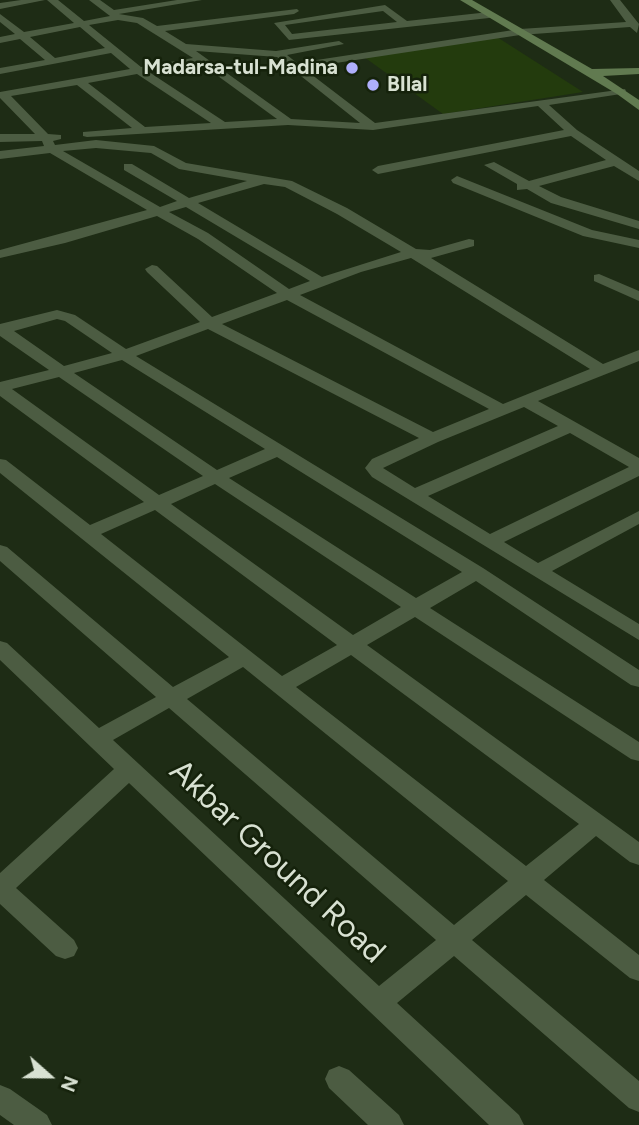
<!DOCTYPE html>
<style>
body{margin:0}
#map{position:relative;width:639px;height:1125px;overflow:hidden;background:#1e2c15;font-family:Figtree,sans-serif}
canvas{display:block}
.north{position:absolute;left:14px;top:1041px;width:70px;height:70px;-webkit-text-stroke:5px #15220b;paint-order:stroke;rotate:111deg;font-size:19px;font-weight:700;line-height:28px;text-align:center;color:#d8e1d2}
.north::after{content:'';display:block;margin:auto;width:24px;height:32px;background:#d8e1d2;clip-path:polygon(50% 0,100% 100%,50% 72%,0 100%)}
</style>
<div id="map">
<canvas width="639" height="1125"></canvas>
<div class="north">N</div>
</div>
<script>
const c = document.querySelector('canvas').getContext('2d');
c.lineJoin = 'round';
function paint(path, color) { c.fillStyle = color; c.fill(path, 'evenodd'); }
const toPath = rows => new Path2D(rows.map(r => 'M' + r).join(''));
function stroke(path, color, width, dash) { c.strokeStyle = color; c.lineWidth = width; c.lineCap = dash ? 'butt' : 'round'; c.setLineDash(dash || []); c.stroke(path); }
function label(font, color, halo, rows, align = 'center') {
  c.font = font + ' Figtree,sans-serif'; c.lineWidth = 5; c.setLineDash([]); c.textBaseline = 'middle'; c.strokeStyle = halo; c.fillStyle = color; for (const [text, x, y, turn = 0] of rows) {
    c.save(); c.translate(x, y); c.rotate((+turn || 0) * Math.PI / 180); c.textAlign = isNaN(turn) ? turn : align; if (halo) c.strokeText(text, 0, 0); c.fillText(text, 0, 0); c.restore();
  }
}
const green = toPath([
 [497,37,583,92,443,114,364,57]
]);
const street = toPath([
 [21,0,45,0,0,9,0,3,21,0],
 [47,0,58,0,84,21,110,16,89,0,100,0,114,10,177,0,202,0,119,14,143,18,157,26,297,9,299,11,294,14,165,31,186,44,276,51,339,41,344,44,287,55,297,63,520,29,626,22,610,0,620,0,639,24,637,33,630,27,520,35,303,68,375,123,625,89,626,91,621,94,549,105,577,130,639,171,639,181,614,166,539,186,561,197,639,221,639,229,551,203,527,189,517,190,517,184,484,165,494,162,529,181,606,160,571,136,378,174,372,170,378,166,564,130,538,106,373,130,288,125,87,137,83,136,83,132,132,128,77,85,11,96,48,134,61,135,61,139,53,141,55,145,96,140,154,146,186,163,292,181,347,208,416,249,430,250,469,239,474,240,474,246,431,258,603,364,639,350,639,361,538,401,639,458,639,476,504,542,538,563,639,511,639,524,552,571,639,624,639,640,372,477,365,468,372,459,419,438,208,329,136,356,483,568,639,670,639,687,631,685,476,581,430,608,639,742,639,761,631,759,415,617,367,645,639,842,639,865,630,862,596,836,544,880,639,955,639,981,630,978,526,895,472,940,639,1081,639,1112,629,1108,454,956,397,1003,519,1115,524,1125,489,1125,129,783,16,888,74,940,78,948,74,956,65,959,56,956,0,904,0,873,114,769,0,660,0,641,7,643,99,728,156,697,0,561,0,545,7,547,173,687,229,657,0,473,0,459,6,460,90,525,144,502,0,396,0,382,49,370,0,336,0,324,57,310,75,315,126,349,200,322,147,272,145,269,152,265,157,266,212,317,277,293,198,239,157,216,65,243,0,258,0,250,147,210,50,153,0,159,0,151,44,146,42,141,0,142,0,134,35,134,0,98,0,92,130,69,111,53,0,74,0,68,45,60,20,39,0,43,0,37,15,34,0,22,0,14,24,32,74,23,47,0],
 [118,20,137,23,193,58,141,67,89,25,118,20],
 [80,27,105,48,55,58,30,37,80,27],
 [196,51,277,57,360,123,291,119,196,51],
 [200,63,277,119,225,122,149,72,200,63],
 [137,74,211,123,145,127,88,83,137,74],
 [96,148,151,153,179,169,247,181,189,198,132,164,124,164,124,170,177,201,160,207,63,151,96,148],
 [264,184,285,187,337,214,401,252,322,277,198,203,264,184],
 [186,207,310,281,289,289,208,233,169,212,186,207],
 [411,258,590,369,503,404,300,295,361,272,411,258],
 [287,300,489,409,433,432,222,324,287,300],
 [57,319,65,321,112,353,64,366,14,331,57,319],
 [122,360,265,449,217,470,74,373,122,360],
 [59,377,203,476,159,495,12,389,59,377],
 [524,407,558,426,415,488,383,468,438,442,524,407],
 [570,433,629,467,490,534,428,496,570,433],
 [277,457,462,572,416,598,229,478,277,457],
 [215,484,401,607,353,635,171,504,215,484],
 [155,510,337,645,282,676,101,534,155,510],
 [351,655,579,824,526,866,296,687,351,655],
 [243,667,508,881,454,925,187,699,243,667],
 [169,708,436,940,379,986,113,740,169,708],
 [385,5,407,21,489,12,494,15,489,18,289,40,274,23,385,5],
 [383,11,397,22,292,34,285,25,383,11],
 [457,176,592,230,639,240,639,248,583,236,453,183,451,180,457,176],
 [599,274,639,291,639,301,594,281,594,275,599,274],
 [339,1066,349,1070,399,1115,404,1125,368,1125,329,1088,325,1079,329,1070,339,1066],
 [0,1085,10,1089,47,1115,52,1125,14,1125,0,1115,0,1085]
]);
const secondary = toPath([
 [460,0,472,0,592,69,639,68,639,74,603,76,639,100,639,110,617,94,460,0]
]);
const markers = [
 [352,68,7,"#aeaefb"],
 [373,85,7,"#aeaefb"]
];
const farPoinames = [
 ["Madarsa-tul-Madina",338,68],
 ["BIlal",387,85,"left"]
];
const nearStreetnames = [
 ["Akbar Ground Road",277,862,43]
];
paint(green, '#233b0d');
paint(street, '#4c5c42');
paint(secondary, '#617a50');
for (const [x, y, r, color] of markers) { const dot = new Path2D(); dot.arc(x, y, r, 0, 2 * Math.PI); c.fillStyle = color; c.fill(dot); stroke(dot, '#15220b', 2.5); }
label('bold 21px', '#d8e1d2', '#15220b', farPoinames, 'right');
label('32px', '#d8e1d2', '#15220b', nearStreetnames);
</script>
